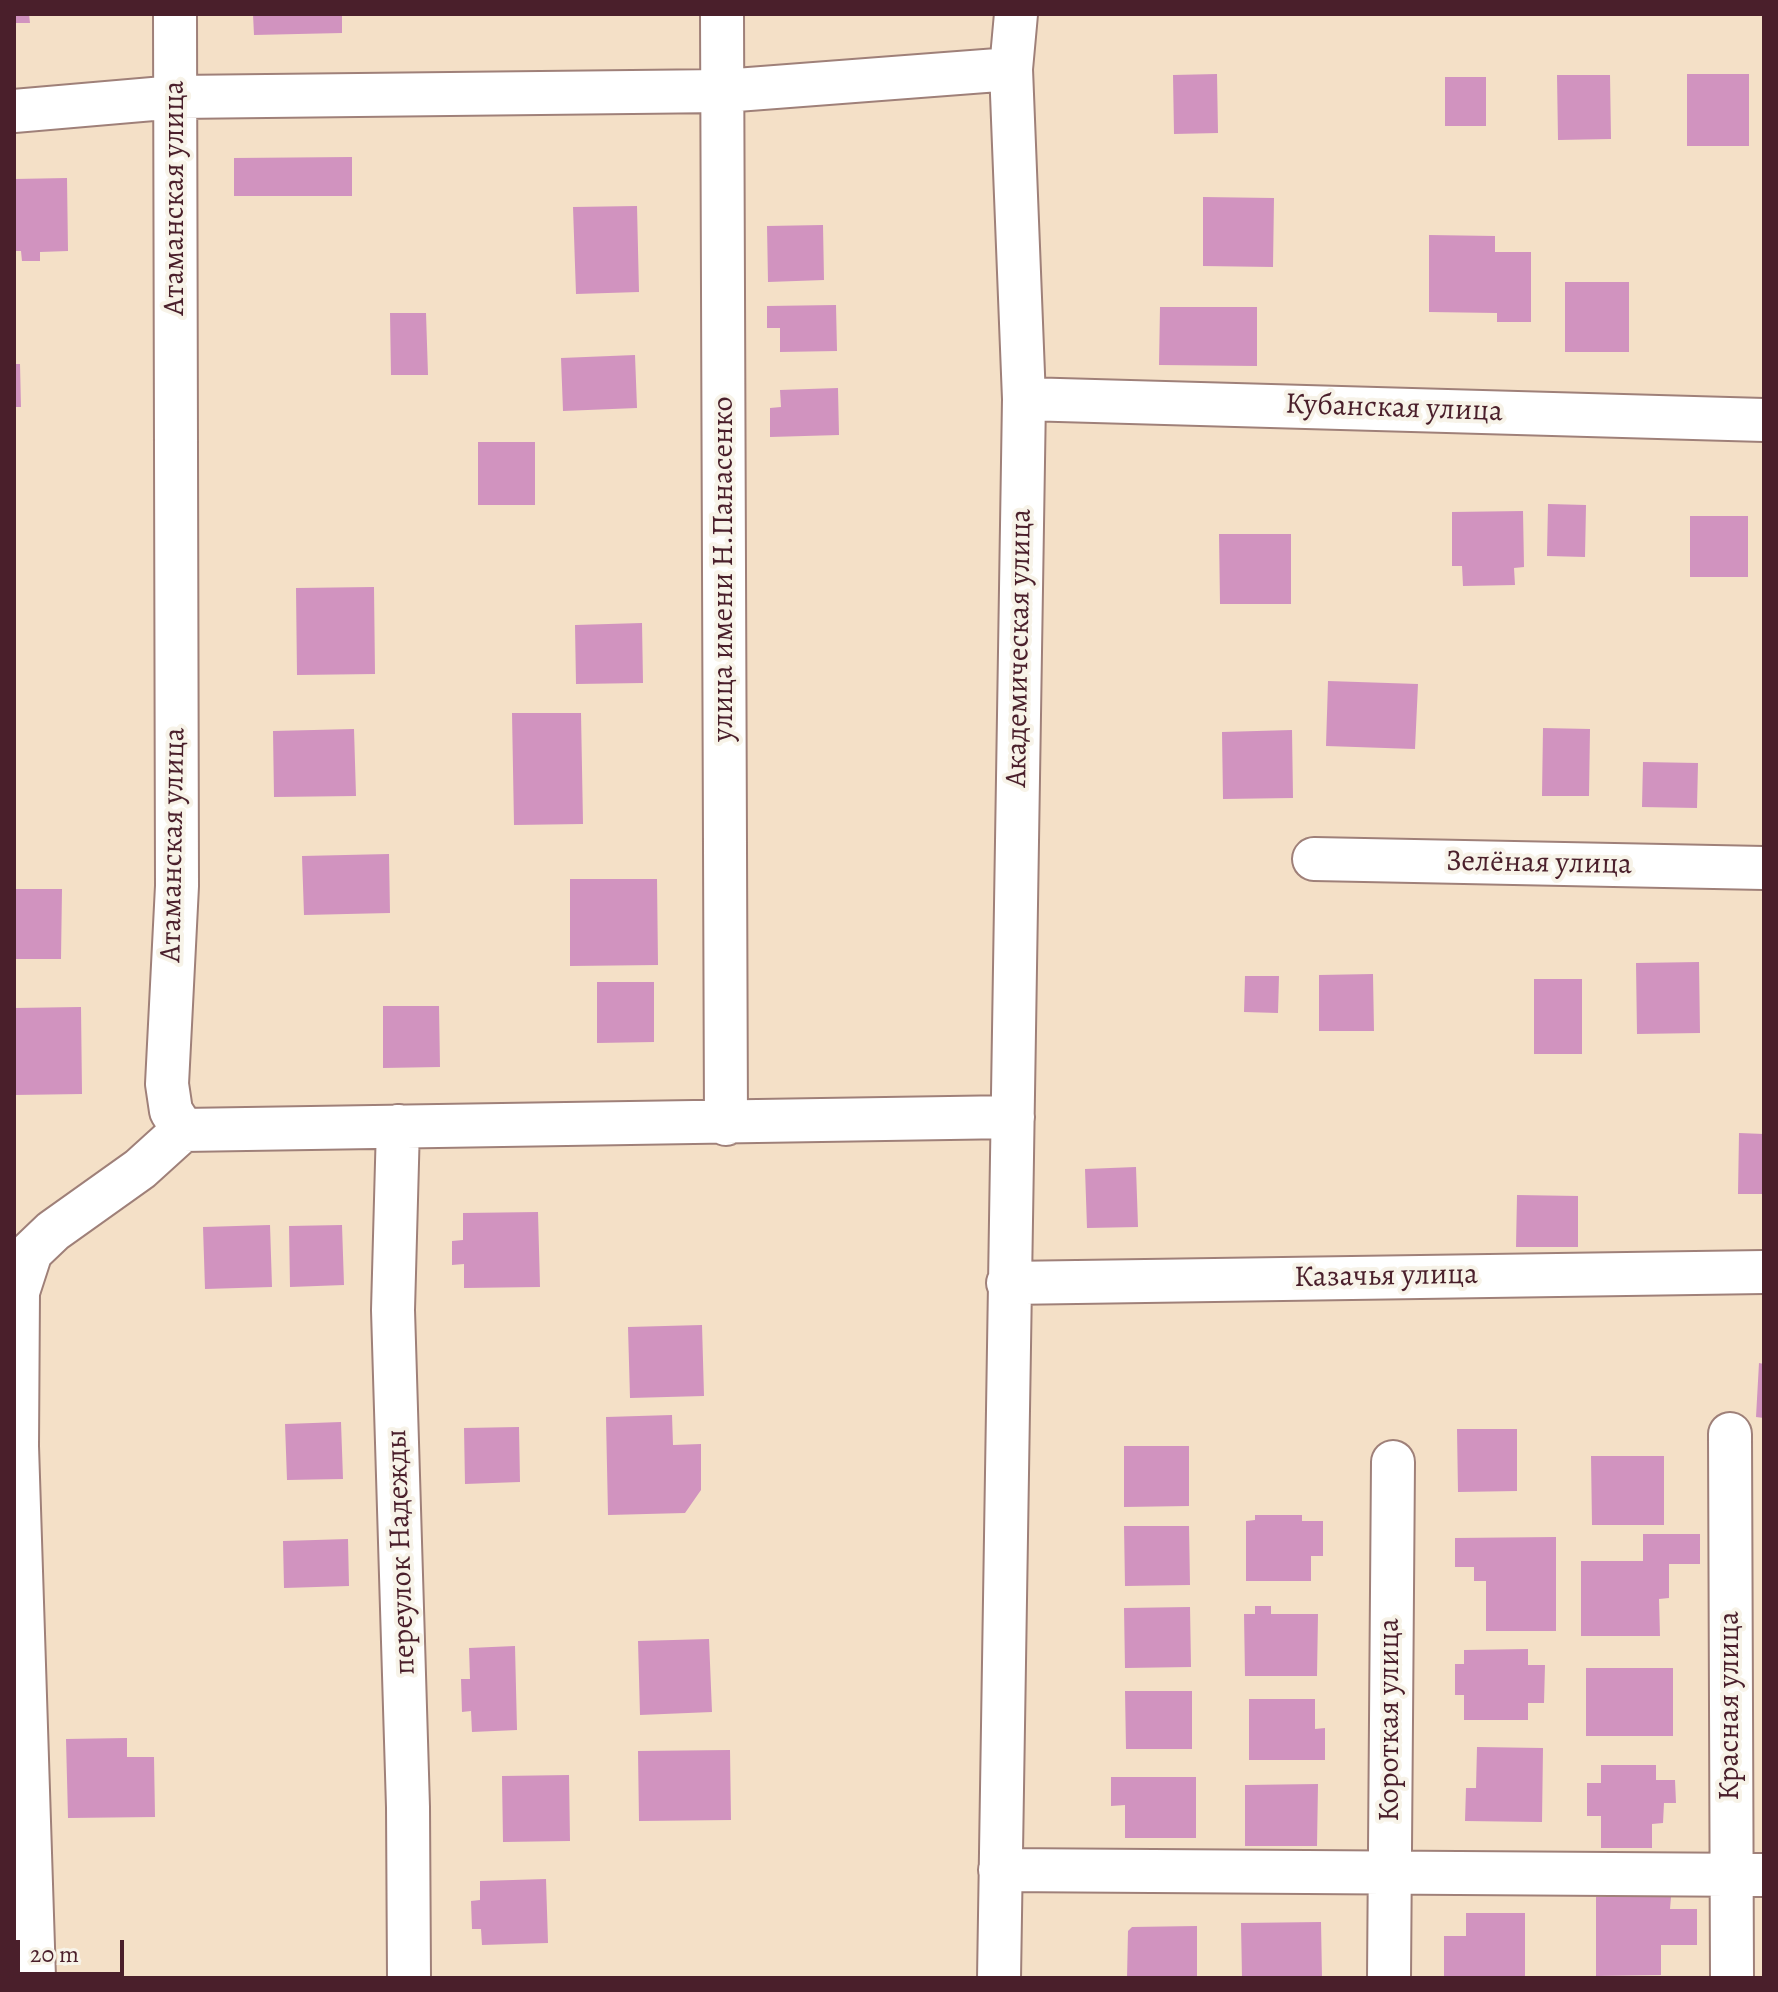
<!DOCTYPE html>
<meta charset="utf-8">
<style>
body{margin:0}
#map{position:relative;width:1778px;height:1992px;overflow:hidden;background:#f4e0c7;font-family:Alegreya,serif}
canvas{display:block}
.frame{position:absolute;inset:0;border:16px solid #4a1f2b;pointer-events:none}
.scale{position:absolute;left:16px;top:1940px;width:108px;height:36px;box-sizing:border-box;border:4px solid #4a1f2b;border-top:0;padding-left:10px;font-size:24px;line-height:28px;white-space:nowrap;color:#4a1f2b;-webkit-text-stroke:6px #f7f3e8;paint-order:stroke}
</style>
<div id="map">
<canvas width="1778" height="1992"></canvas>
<div class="frame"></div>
<div class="scale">20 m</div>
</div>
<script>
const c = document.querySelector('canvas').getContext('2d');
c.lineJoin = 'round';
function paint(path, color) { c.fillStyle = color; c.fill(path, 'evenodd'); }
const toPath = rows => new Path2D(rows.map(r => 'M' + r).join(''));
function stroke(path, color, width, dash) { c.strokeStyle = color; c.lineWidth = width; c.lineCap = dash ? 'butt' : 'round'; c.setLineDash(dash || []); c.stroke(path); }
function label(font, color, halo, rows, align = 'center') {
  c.font = font + ' Alegreya,serif'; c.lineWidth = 8; c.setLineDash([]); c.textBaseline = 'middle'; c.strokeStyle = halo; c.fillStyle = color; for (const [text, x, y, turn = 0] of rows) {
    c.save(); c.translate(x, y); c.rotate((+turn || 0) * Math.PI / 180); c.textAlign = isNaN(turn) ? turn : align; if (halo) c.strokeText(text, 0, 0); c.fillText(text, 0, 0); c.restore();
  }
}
const building = toPath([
 [14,14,29,14,30,23,14,23],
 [253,14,342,14,342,33,254,35],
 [1217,74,1218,133,1174,134,1173,75],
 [1687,74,1749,74,1749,146,1687,146],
 [1557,75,1610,75,1611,139,1558,140],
 [1445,77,1486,77,1486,126,1445,126],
 [352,157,352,196,234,196,234,158],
 [67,178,68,251,40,252,40,261,22,261,21,251,14,251,14,179],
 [1203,197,1274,198,1273,267,1203,266],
 [637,206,639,292,576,294,573,207],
 [823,225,824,280,768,282,767,226],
 [1429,235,1495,236,1495,252,1531,252,1531,322,1497,322,1497,313,1429,312],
 [1565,282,1629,282,1629,352,1565,352],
 [836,305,837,351,780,352,780,328,767,328,767,306],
 [1160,307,1257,307,1257,366,1159,365],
 [390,313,426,313,428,375,391,375],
 [635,355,637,408,563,411,561,358],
 [14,364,20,364,21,407,14,407],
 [838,388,839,435,770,437,770,408,781,407,780,390],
 [478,442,535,442,535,505,478,505],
 [1548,504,1586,505,1585,557,1547,556],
 [1523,511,1524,567,1514,568,1515,585,1463,586,1462,566,1452,566,1452,512],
 [1690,516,1748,516,1748,577,1690,577],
 [1219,534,1291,534,1291,604,1220,604],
 [374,587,375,674,297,675,296,588],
 [642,623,643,683,576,684,575,625],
 [1328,681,1418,684,1415,749,1326,746],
 [512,713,581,713,583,824,514,825],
 [1543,728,1590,729,1589,796,1542,796],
 [354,729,356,796,274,797,273,731],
 [1292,730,1293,798,1223,799,1222,732],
 [1643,762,1698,763,1697,808,1642,807],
 [389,854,390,913,304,915,302,856],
 [570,879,657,879,658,965,570,966],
 [14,889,62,889,61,959,14,959],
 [1699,962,1700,1033,1637,1034,1636,963],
 [1373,974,1374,1031,1319,1031,1319,975],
 [1245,976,1279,976,1278,1013,1244,1012],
 [1534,979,1582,979,1582,1054,1534,1054],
 [597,982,654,982,654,1042,597,1043],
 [383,1006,439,1006,440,1067,383,1068],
 [81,1007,82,1094,14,1095,14,1008],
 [1739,1133,1764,1134,1764,1194,1738,1194],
 [1136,1167,1138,1227,1087,1228,1085,1169],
 [1517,1195,1578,1196,1578,1247,1516,1247],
 [538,1212,540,1287,464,1288,464,1264,452,1265,452,1241,463,1240,463,1213],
 [270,1225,272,1287,205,1289,203,1227],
 [342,1225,344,1285,290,1287,289,1226],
 [702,1325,704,1396,630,1398,628,1327],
 [1759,1363,1764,1364,1764,1418,1756,1417],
 [672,1415,673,1445,701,1444,701,1490,685,1513,608,1515,606,1417],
 [341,1422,343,1479,287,1480,285,1424],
 [519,1427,520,1482,465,1484,464,1428],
 [1457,1429,1517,1429,1517,1491,1458,1492],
 [1124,1446,1189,1446,1189,1506,1124,1507],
 [1591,1456,1664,1456,1664,1525,1592,1525],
 [1255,1515,1302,1515,1302,1521,1323,1521,1323,1556,1311,1556,1311,1581,1246,1581,1246,1521,1255,1520],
 [1124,1526,1189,1526,1190,1585,1125,1586],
 [1643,1534,1700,1534,1700,1564,1669,1564,1669,1598,1659,1599,1660,1636,1581,1636,1581,1561,1643,1561],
 [1556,1537,1556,1631,1486,1631,1486,1581,1474,1581,1474,1567,1455,1567,1455,1538],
 [348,1539,349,1586,284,1588,283,1541],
 [1255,1606,1271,1606,1271,1614,1318,1614,1317,1676,1245,1676,1244,1614,1255,1614],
 [1190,1607,1191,1667,1125,1668,1124,1608],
 [709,1639,712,1712,640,1715,638,1641],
 [515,1646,517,1730,472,1732,471,1711,462,1712,461,1679,470,1679,469,1648],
 [1528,1649,1528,1665,1545,1665,1544,1703,1528,1703,1528,1720,1464,1720,1464,1695,1455,1695,1455,1664,1464,1664,1464,1650],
 [1586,1668,1673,1668,1673,1736,1586,1736],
 [1125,1691,1192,1691,1192,1749,1126,1749],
 [1249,1699,1315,1699,1315,1729,1325,1728,1325,1760,1249,1760],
 [127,1738,127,1757,154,1757,155,1817,68,1818,66,1739],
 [1477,1747,1543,1748,1542,1822,1465,1821,1466,1788,1476,1788],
 [730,1750,731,1820,639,1821,638,1751],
 [1601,1765,1656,1765,1656,1780,1675,1780,1676,1803,1664,1803,1663,1823,1652,1824,1652,1848,1601,1848,1601,1816,1587,1816,1587,1783,1601,1783],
 [569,1775,570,1841,503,1842,502,1776],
 [1111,1777,1196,1777,1196,1838,1125,1838,1125,1805,1111,1806],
 [1318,1784,1317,1846,1245,1846,1245,1785],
 [546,1879,548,1943,482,1945,481,1929,472,1929,471,1901,480,1900,480,1881],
 [1596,1897,1671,1897,1670,1909,1697,1909,1697,1945,1661,1945,1661,1975,1596,1976],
 [1466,1913,1525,1913,1525,1978,1444,1978,1444,1936,1466,1936],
 [1321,1922,1322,1978,1242,1978,1241,1923],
 [1197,1926,1197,1978,1127,1978,1128,1931,1132,1927]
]);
const street = toPath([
 [175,14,177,886,167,1084,171,1111,183,1130,1013,1117],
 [722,14,726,1124],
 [14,111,176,97,723,91,1011,69],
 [1024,399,1764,420],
 [1314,859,1764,868],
 [398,1126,393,1310,408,1807,409,1978],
 [1008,1283,1764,1272],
 [1730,1434,1732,1978],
 [1000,1870,1764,1875],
 [34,1978,17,1446,18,1292,31,1252,53,1231,140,1169,183,1130],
 [999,1978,1024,399,1011,69,1016,14],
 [1389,1978,1393,1462]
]);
const streetNames = [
 ["Атаманская улица",176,198,-90],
 ["Кубанская улица",1394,409,2],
 ["улица имени Н.Панасенко",725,569,-90],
 ["Академическая улица",1020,648,-89],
 ["Атаманская улица",174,845,-89],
 ["Зелёная улица",1539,864,1],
 ["Казачья улица",1386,1277,-1],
 ["переулок Надежды",402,1552,-92],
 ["Красная улица",1731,1706,-90],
 ["Короткая улица",1391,1720,-90]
];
paint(building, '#d193bf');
stroke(street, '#9f8079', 46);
stroke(street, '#fff', 42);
label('30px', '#4a1f2b', '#f7f3e8', streetNames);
</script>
